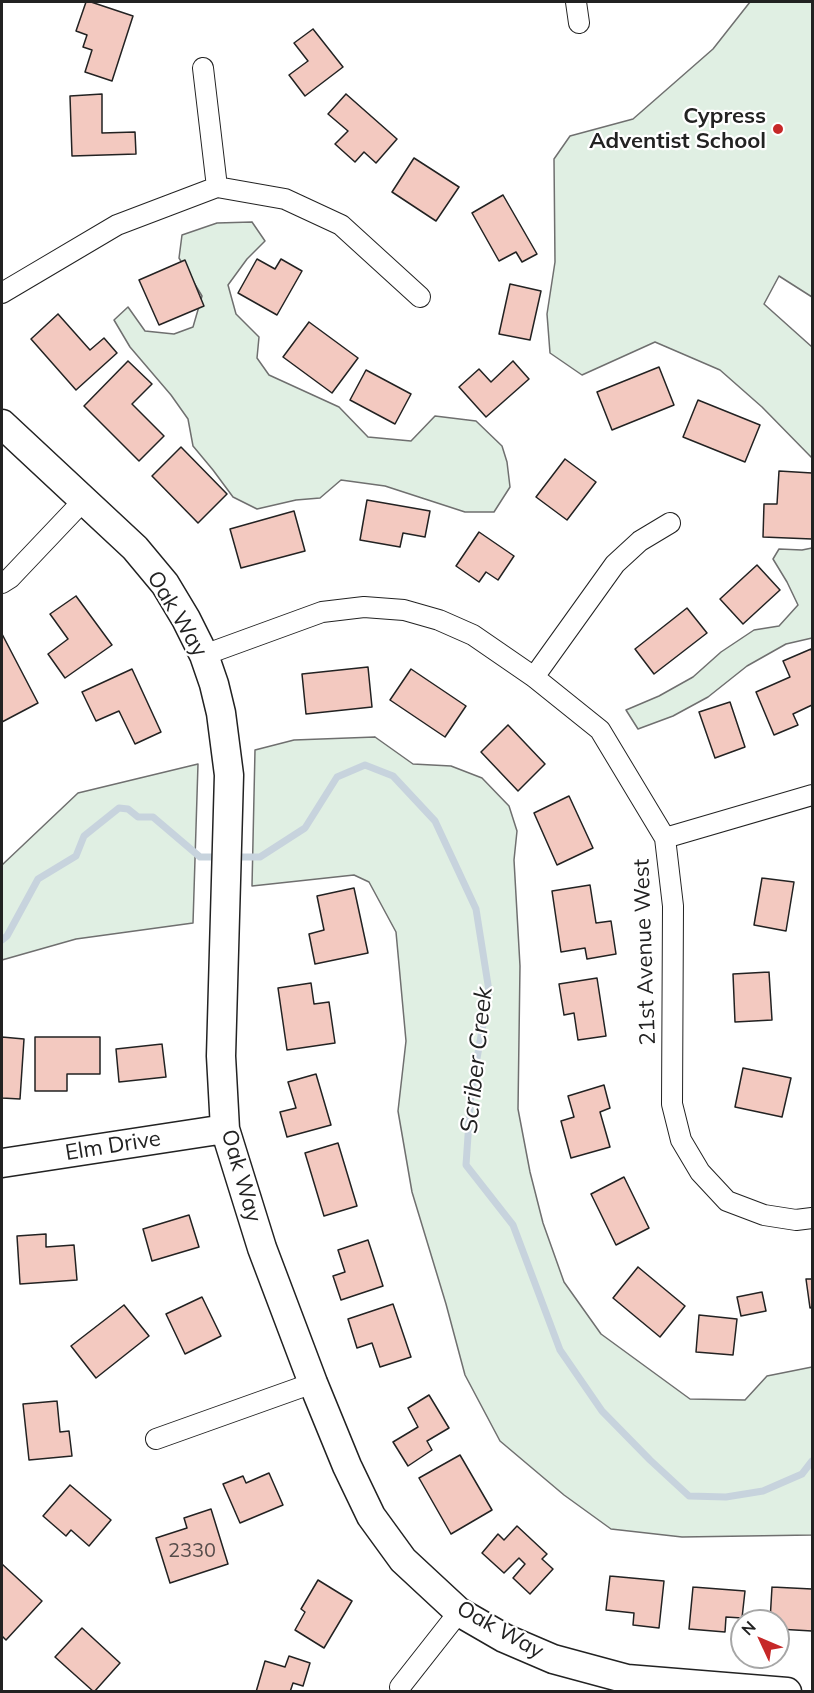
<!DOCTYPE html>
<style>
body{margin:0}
#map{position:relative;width:814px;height:1693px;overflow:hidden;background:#fff;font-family:Mulish,sans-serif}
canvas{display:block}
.frame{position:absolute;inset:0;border:3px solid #222;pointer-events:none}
.north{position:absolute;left:730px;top:1609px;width:60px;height:60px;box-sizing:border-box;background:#fff;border:2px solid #a7a7a7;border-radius:50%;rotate:314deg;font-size:16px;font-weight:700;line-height:24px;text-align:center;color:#222}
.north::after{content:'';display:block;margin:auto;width:21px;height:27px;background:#c62828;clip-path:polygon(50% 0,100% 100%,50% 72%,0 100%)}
</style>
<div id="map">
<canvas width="814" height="1693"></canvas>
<div class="frame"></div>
<div class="north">N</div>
</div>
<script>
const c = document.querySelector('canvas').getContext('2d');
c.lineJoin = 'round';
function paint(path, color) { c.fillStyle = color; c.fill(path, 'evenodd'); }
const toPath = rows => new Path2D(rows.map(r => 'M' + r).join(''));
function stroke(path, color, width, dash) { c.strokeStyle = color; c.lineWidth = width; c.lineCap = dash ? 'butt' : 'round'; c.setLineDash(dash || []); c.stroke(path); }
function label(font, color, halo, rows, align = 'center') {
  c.font = font + ' Mulish,sans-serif'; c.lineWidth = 4.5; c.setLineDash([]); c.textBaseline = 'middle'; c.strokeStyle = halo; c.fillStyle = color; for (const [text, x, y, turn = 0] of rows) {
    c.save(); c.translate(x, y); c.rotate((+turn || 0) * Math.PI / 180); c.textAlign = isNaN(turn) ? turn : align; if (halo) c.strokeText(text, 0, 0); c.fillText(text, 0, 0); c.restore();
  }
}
const green = toPath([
 [750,2,812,2,812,297,779,276,764,304,812,347,812,458,762,407,720,370,655,342,582,375,550,353,547,314,555,262,554,159,570,136,633,119,713,49,750,2],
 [252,222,265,241,247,259,228,285,236,314,259,337,257,358,269,375,339,407,368,437,411,441,435,416,476,421,502,446,507,462,510,487,494,512,465,512,385,486,341,480,320,498,296,500,257,509,233,497,213,470,193,446,188,419,171,395,130,347,114,320,128,307,145,331,174,334,193,327,202,296,179,258,182,235,217,223,252,222],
 [812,548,812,638,786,644,747,666,708,697,673,716,638,729,626,710,659,696,693,677,721,652,754,630,779,626,798,605,787,582,773,559,779,549,802,550,812,548],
 [375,737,413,764,451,766,482,778,509,806,517,831,514,860,520,966,518,1109,530,1172,543,1223,564,1282,601,1334,690,1399,745,1400,767,1376,812,1367,812,1535,682,1537,611,1529,564,1495,500,1441,465,1375,446,1304,412,1192,398,1111,406,1041,396,932,369,882,354,875,252,886,255,750,294,740,375,737],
 [198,764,193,923,76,939,2,960,2,865,78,793,198,764]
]);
const stream = toPath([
 [234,857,260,857,305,828,337,777,365,765,393,776,435,821,476,909,489,991,471,1092,466,1165,513,1225,560,1350,602,1411,650,1460,689,1496,726,1497,763,1491,802,1474,812,1461],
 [2,940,7,936,38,879,76,856,84,836,119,808,128,809,138,817,153,817,200,857,219,857]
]);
const building = toPath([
 [86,2,91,2,133,16,112,81,85,72,92,50,83,47,87,35,76,31,86,2],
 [313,29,343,67,305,96,289,75,308,61,294,43,313,29],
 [102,94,102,133,135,132,136,154,72,156,70,96,102,94],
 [346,94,397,139,376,163,364,152,355,162,335,144,348,131,328,114,346,94],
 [414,158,459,187,436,221,392,192,414,158],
 [503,195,537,254,522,262,516,252,499,261,472,213,503,195],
 [257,259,275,269,281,259,302,271,277,315,238,293,257,259],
 [185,260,204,306,159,325,139,280,185,260],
 [510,284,541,291,530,340,499,334,510,284],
 [58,314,90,350,104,338,117,353,76,390,31,339,58,314],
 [309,322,358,358,332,393,283,357,309,322],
 [128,361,152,384,132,404,164,436,139,461,84,406,128,361],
 [513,361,529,379,486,417,459,387,479,369,491,382,513,361],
 [659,367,674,405,612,430,597,392,659,367],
 [366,370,411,394,395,424,350,400,366,370],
 [698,400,760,425,745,462,683,437,698,400],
 [181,447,227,494,198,523,152,476,181,447],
 [565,459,596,482,567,520,536,497,565,459],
 [779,471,812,473,812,539,763,537,764,504,777,504,779,471],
 [367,500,430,511,425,537,403,533,400,547,360,540,367,500],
 [294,511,305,551,241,568,230,529,294,511],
 [479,532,514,556,498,580,486,572,479,582,456,566,479,532],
 [757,565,780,590,743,624,720,599,757,565],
 [76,596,112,645,65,678,48,654,68,639,50,614,76,596],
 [687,608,707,633,654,674,635,649,687,608],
 [2,634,38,703,2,722,2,634],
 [811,649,812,652,812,705,793,714,798,725,774,735,756,692,790,677,783,661,811,649],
 [368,667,372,707,306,714,302,674,368,667],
 [132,669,161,732,135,744,119,711,96,721,82,692,132,669],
 [411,669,466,706,445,737,390,700,411,669],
 [730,702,745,747,715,758,699,712,730,702],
 [508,725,545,764,518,791,481,752,508,725],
 [569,796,593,848,557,865,534,813,569,796],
 [762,878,794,882,786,931,754,925,762,878],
 [590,885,596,923,611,921,616,954,587,959,585,948,561,952,552,891,590,885],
 [354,888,368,953,315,964,309,934,324,930,317,896,354,888],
 [769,972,772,1020,735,1022,733,974,769,972],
 [597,978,606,1036,578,1040,574,1013,564,1015,559,984,597,978],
 [311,983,314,1004,329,1002,335,1043,287,1050,278,988,311,983],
 [2,1037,24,1039,20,1099,2,1098,2,1037],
 [35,1037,100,1037,100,1074,67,1074,67,1091,35,1091,35,1037],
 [162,1044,166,1077,119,1082,116,1049,162,1044],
 [743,1068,791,1078,782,1117,735,1107,743,1068],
 [316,1074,331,1125,287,1137,280,1112,296,1108,288,1082,316,1074],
 [604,1085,610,1108,600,1112,610,1147,571,1158,561,1121,574,1117,568,1096,604,1085],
 [338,1143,357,1206,324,1216,305,1153,338,1143],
 [624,1177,649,1228,616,1245,591,1194,624,1177],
 [189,1215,199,1247,152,1261,143,1229,189,1215],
 [46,1234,46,1247,74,1245,77,1280,20,1284,17,1236,46,1234],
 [368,1240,383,1286,341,1300,333,1276,345,1272,338,1250,368,1240],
 [638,1267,685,1306,660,1337,613,1298,638,1267],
 [806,1279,812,1279,812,1307,810,1308,806,1279],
 [762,1292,766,1311,741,1316,737,1297,762,1292],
 [202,1297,221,1336,185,1354,166,1314,202,1297],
 [393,1304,411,1357,380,1367,372,1343,357,1348,348,1319,393,1304],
 [124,1305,149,1336,96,1378,71,1346,124,1305],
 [699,1315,737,1319,733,1355,696,1352,699,1315],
 [429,1395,449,1428,427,1441,432,1450,408,1466,393,1442,418,1427,408,1408,429,1395],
 [57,1401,60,1432,69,1431,72,1456,29,1460,23,1404,57,1401],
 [460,1455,492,1510,451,1534,419,1478,460,1455],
 [269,1473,283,1505,240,1523,223,1484,243,1476,246,1483,269,1473],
 [70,1485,111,1520,89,1546,71,1530,66,1536,43,1516,70,1485],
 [211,1509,228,1564,170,1583,156,1538,187,1528,184,1518,211,1509],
 [517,1526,547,1554,542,1559,553,1569,530,1594,513,1578,525,1564,519,1558,504,1573,482,1553,498,1534,504,1540,517,1526],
 [2,1564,42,1601,6,1640,2,1636,2,1564],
 [610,1576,664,1581,659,1628,633,1625,634,1613,606,1610,610,1576],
 [318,1580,352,1601,324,1648,295,1630,305,1612,301,1609,318,1580],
 [693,1587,745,1591,742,1618,726,1617,725,1632,689,1629,693,1587],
 [772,1587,812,1589,812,1631,778,1629,778,1621,770,1621,772,1587],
 [82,1628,120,1663,94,1692,55,1657,82,1628],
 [289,1656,310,1663,303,1686,293,1683,290,1692,256,1692,265,1661,285,1667,289,1656]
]);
const street = toPath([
 [576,2,579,23],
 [203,68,217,187],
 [2,293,117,225,217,187,285,199,341,225,420,297],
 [2,583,10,578,84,500],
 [204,655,322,612,364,607,404,610,439,620,473,635,534,677,600,730,665,838,673,906,672,1104,681,1140,700,1172,727,1201,764,1215,796,1220,812,1218],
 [534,677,615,564,640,541,670,523],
 [665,838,812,795],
 [156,1439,313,1383],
 [400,1687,459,1612]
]);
const secondary = toPath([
 [2,424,135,548,165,584,186,619,204,655,214,684,221,713,229,775,221,1056,225,1129,262,1248,313,1383,347,1466,371,1516,403,1560,459,1612,504,1638,553,1659,627,1679,787,1692],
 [2,1163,225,1129]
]);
const markers = [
 [778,129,6,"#c62828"]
];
const numberNames = [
 ["2330",192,1551]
];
const poiNames = [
 ["Cypress",766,116],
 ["Adventist School",766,141]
];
const streetNames = [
 ["Oak Way",177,614,59],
 ["21st Avenue West",645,952,-92],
 ["Elm Drive",113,1146,-9],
 ["Oak Way",241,1176,74],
 ["Oak Way",500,1630,29]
];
const waterNames = [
 ["Scriber Creek",477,1060,-84]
];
paint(green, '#e0efe3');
stroke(green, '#6f6f6f', 1.5);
stroke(stream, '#c7d3dd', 7);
paint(building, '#f3c9c0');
stroke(building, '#222', 1.5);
stroke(street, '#222', 22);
stroke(secondary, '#222', 31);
stroke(street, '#fff', 20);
stroke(secondary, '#fff', 28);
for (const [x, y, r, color] of markers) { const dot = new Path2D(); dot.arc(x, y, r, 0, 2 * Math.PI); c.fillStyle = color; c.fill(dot); stroke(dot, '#fff', 2); }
label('20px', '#564c4a', null, numberNames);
label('bold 22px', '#222', '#fff', poiNames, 'right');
label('22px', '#222', '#fff', streetNames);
label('italic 24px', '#222', '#fff', waterNames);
</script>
